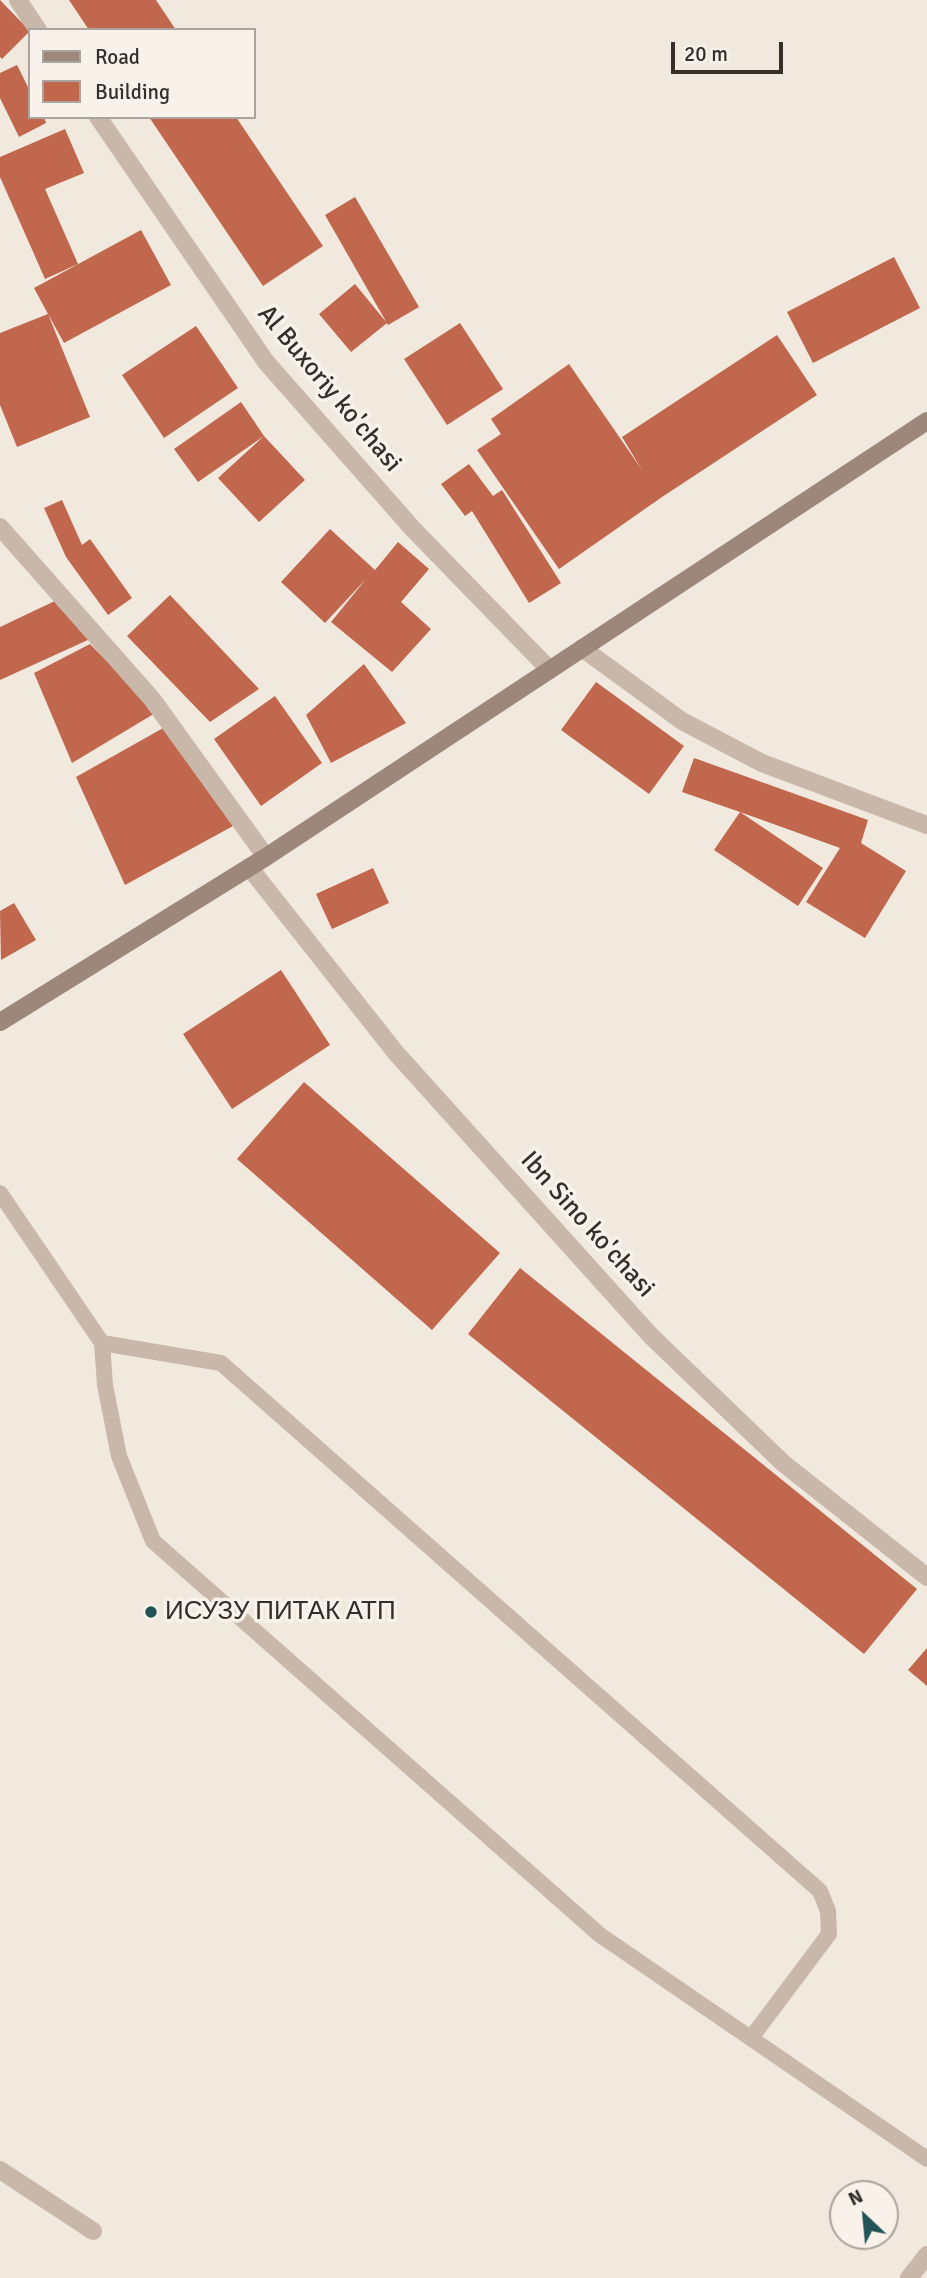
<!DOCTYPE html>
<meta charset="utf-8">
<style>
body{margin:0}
#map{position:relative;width:927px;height:2278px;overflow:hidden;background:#f1e8de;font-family:Signika,sans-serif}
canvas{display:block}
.legend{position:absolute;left:28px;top:28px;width:228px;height:91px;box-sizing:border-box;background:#f9f2ea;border:2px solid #aba39d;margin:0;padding:9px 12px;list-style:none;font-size:21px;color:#372d29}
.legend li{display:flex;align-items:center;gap:14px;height:35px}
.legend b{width:35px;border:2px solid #aba39d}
.north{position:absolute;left:829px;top:2180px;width:70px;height:70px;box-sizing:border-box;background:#f9f2ea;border:2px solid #aba39d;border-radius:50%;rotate:334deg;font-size:19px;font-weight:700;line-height:28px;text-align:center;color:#372d29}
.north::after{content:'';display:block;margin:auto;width:24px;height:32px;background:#215456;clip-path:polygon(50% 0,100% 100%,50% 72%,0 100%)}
.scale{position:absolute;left:671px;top:42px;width:112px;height:32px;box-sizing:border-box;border:4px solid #372d29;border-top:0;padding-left:9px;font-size:21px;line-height:24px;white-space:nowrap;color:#372d29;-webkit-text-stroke:5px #f9f2ea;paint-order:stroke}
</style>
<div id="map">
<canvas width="927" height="2278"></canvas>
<ul class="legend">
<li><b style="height:9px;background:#9d877b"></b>Road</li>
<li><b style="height:19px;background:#c0674d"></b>Building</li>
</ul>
<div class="north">N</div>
<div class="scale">20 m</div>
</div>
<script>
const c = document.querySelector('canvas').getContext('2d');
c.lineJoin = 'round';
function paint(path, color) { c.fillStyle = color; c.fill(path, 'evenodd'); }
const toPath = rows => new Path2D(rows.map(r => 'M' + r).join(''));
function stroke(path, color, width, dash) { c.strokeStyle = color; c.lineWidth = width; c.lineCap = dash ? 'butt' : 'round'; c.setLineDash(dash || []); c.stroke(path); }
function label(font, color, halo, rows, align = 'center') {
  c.font = font + ' Signika,sans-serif'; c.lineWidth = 7; c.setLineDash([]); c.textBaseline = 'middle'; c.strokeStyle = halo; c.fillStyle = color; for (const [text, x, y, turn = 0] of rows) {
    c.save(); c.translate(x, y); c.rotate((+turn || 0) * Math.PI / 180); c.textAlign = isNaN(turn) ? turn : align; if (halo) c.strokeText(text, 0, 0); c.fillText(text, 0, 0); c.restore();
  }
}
const building = toPath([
 [0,0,30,31,2,59,0,57],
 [69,0,156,0,176,30,89,30],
 [17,65,30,91,30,117,44,117,46,123,19,137,0,98,0,73],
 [149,117,236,117,323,246,263,286],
 [65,129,84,173,45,189,78,264,45,279,0,177,0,157],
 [355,197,419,307,388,325,325,215],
 [141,230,171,285,64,343,48,314,90,417,17,447,0,405,0,333,48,314,34,288],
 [894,257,920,308,813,363,787,312],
 [355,284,387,323,351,352,319,314],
 [460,323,503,389,447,425,404,359],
 [196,326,238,388,164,438,122,375],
 [777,335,817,395,662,497,559,569,477,450,501,434,491,419,569,364,642,470,622,437],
 [241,402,264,436,198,482,174,449],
 [264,436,305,480,259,522,218,478],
 [469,464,493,496,502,490,561,583,529,603,472,511,465,516,441,484],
 [62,500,82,545,90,539,132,598,108,615,66,557,44,508],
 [330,529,375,570,398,542,429,569,401,602,431,629,392,672,331,622,366,579,325,623,281,582],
 [170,595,259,689,210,722,127,636],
 [59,599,90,639,0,680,0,627],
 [90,644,157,712,72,763,34,673],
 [364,664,406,723,331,763,306,715],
 [596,682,684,746,649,794,561,730],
 [275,696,322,763,261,806,214,739],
 [165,727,233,826,125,885,76,777],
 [694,758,868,820,861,843,906,871,865,938,806,902,840,848,740,812,823,868,798,906,714,850,740,812,682,792],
 [373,868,389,903,332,929,316,894],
 [14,903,36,940,1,960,0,911],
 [281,970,330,1045,232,1109,183,1034],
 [304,1082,500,1253,432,1330,237,1159],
 [520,1268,917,1589,864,1654,468,1334],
 [927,1648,927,1686,908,1670]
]);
const lane = toPath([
 [0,1193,102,1343,105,1385,119,1456,153,1541,600,1935,927,2159],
 [102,1343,221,1363,820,1891,828,1911,829,1934,751,2038]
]);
const street = toPath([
 [18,0,38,30],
 [98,117,266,362,412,528,550,670],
 [0,527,152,699,266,857],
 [582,648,682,721,762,763,927,825],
 [249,867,396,1053,651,1336,783,1463,927,1577],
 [0,2170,93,2231],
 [909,2278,927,2255]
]);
const secondary = toPath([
 [0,1022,266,857,927,421]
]);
const markers = [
 [151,1612,7,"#215456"]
];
const streetNames = [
 ["Al Buxoriy ko'chasi",329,389,50],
 ["Ibn Sino ko'chasi",587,1225,48]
];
const poiNames = [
 ["ИСУЗУ ПИТАК АТП",165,1612]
];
paint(building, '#c0674d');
stroke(lane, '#c9b8aa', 16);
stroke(street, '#c9b8aa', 18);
stroke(secondary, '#9d877b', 18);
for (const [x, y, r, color] of markers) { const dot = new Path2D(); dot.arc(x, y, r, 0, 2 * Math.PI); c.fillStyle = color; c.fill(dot); stroke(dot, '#f9f2ea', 2.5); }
label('26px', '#372d29', '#f9f2ea', streetNames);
label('26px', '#372d29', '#f9f2ea', poiNames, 'left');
</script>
